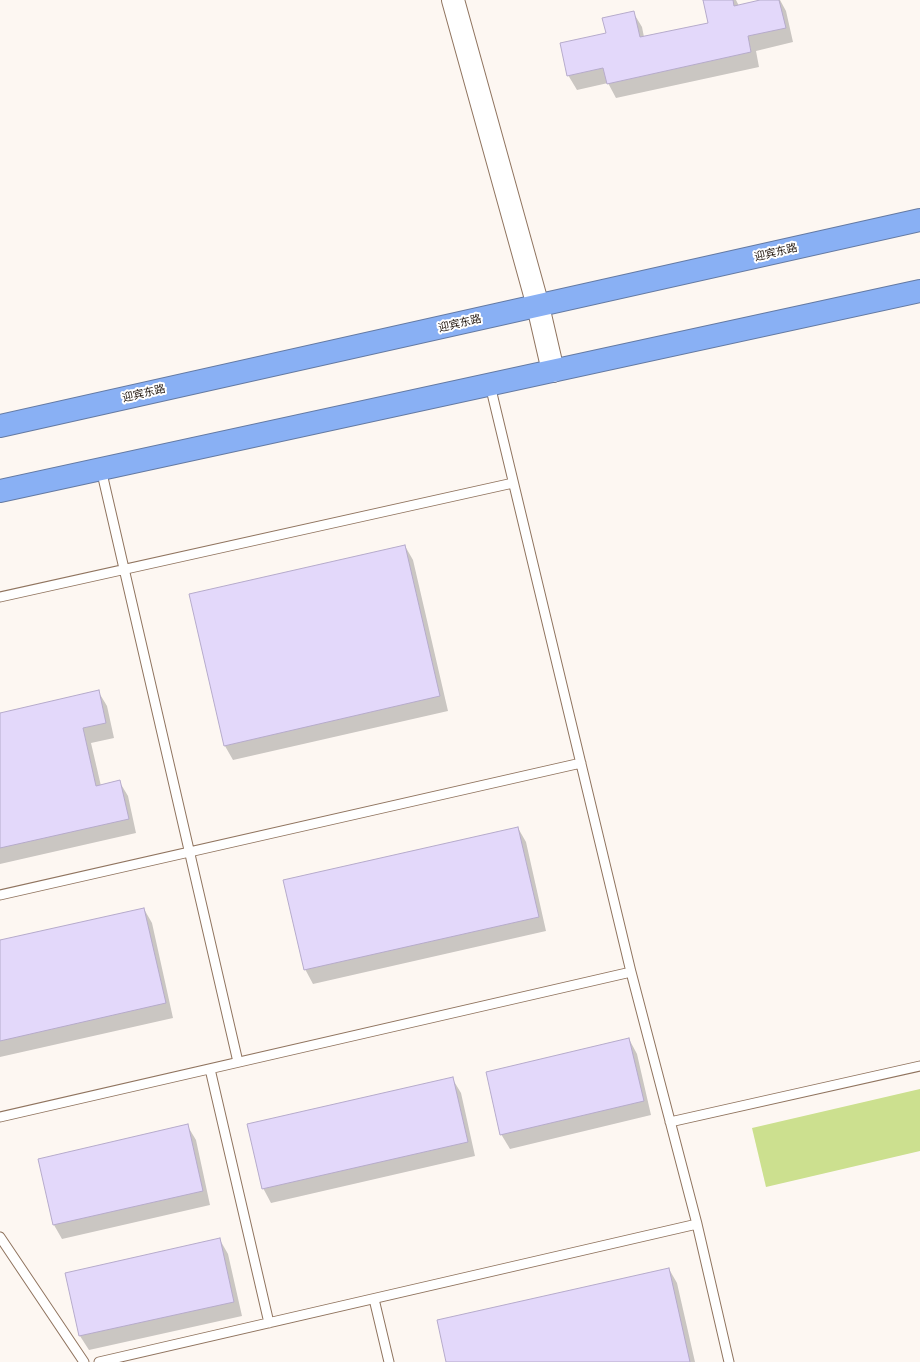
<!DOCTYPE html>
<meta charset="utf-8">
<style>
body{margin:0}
canvas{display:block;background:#fdf7f2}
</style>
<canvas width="920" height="1362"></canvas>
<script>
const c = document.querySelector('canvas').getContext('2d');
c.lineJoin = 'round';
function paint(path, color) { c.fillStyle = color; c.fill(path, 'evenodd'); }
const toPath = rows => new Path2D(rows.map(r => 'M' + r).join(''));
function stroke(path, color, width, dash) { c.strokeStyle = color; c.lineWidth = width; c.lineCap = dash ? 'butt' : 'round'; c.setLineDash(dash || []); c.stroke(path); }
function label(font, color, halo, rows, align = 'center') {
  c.font = font + ' Roboto,"Noto Sans SC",sans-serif'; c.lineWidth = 4; c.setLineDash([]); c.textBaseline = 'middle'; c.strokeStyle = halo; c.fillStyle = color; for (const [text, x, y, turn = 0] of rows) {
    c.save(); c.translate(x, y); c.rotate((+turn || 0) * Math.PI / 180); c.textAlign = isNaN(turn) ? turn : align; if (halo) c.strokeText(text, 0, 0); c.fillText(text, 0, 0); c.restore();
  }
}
const green = toPath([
 [920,1089,920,1151,766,1187,752,1128]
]);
const shadow = toPath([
 [704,0,736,0,739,6,764,0,780,0,786,11,793,42,756,51,759,67,616,98,608,83,577,90,568,75,607,34,633,12,642,27,644,37,709,23],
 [405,546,413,560,448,711,233,760,225,746],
 [98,691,107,706,114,738,91,743,101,786,119,781,128,796,136,833,0,864,0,714],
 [518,828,526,842,546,931,313,984,305,969],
 [144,909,152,923,173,1018,0,1057,0,941],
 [629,1039,637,1054,651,1115,510,1149,501,1134],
 [452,1078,461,1093,475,1156,271,1203,263,1188],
 [187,1125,196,1140,210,1205,62,1239,54,1225,39,1160],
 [220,1240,228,1254,242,1316,89,1350,80,1336,66,1274],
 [669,1269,677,1283,695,1362,447,1362]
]);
const building = toPath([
 [703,0,733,0,734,6,760,0,779,0,786,28,748,36,751,52,607,84,603,68,567,76,560,43,606,33,602,18,634,11,640,37,708,23,703,0],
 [405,545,440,696,224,746,189,594,405,545],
 [99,690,106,723,83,728,96,786,120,780,129,819,0,848,0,713,99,690],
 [518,827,539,917,304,970,283,880,518,827],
 [144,908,166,1003,0,1041,0,940,144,908],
 [629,1038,644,1101,500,1135,486,1072,629,1038],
 [453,1077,468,1142,262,1189,247,1124,453,1077],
 [188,1124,203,1191,53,1225,38,1159,188,1124],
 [220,1238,234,1302,79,1336,65,1273,220,1238],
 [669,1268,690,1362,446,1362,437,1320,669,1268]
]);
const lane = toPath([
 [101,469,238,1062],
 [0,597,513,483],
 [0,895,581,763],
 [631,972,697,1224,729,1362],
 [210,1069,269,1323],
 [0,1117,631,972,490,385],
 [670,1122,920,1066],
 [0,1237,84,1362],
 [374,1299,389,1362],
 [99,1362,697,1224]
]);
const secondary = toPath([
 [453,0,538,306,553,371]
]);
const highway = toPath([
 [0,426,920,220],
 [0,491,920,291]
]);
const streetNames = [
 ["迎宾东路",776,253,-13],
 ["迎宾东路",460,324,-13],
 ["迎宾东路",144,394,-13]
];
paint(green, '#cce08f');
paint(shadow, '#0003');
paint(building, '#e3d8fa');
stroke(building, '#b6abcb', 1);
stroke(lane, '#90745f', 11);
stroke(secondary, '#90745f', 24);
stroke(highway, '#647aa3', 24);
stroke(lane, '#fff', 9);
stroke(secondary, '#fff', 22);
stroke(highway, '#89b0f4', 22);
label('11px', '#20150c', '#fff', streetNames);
</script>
